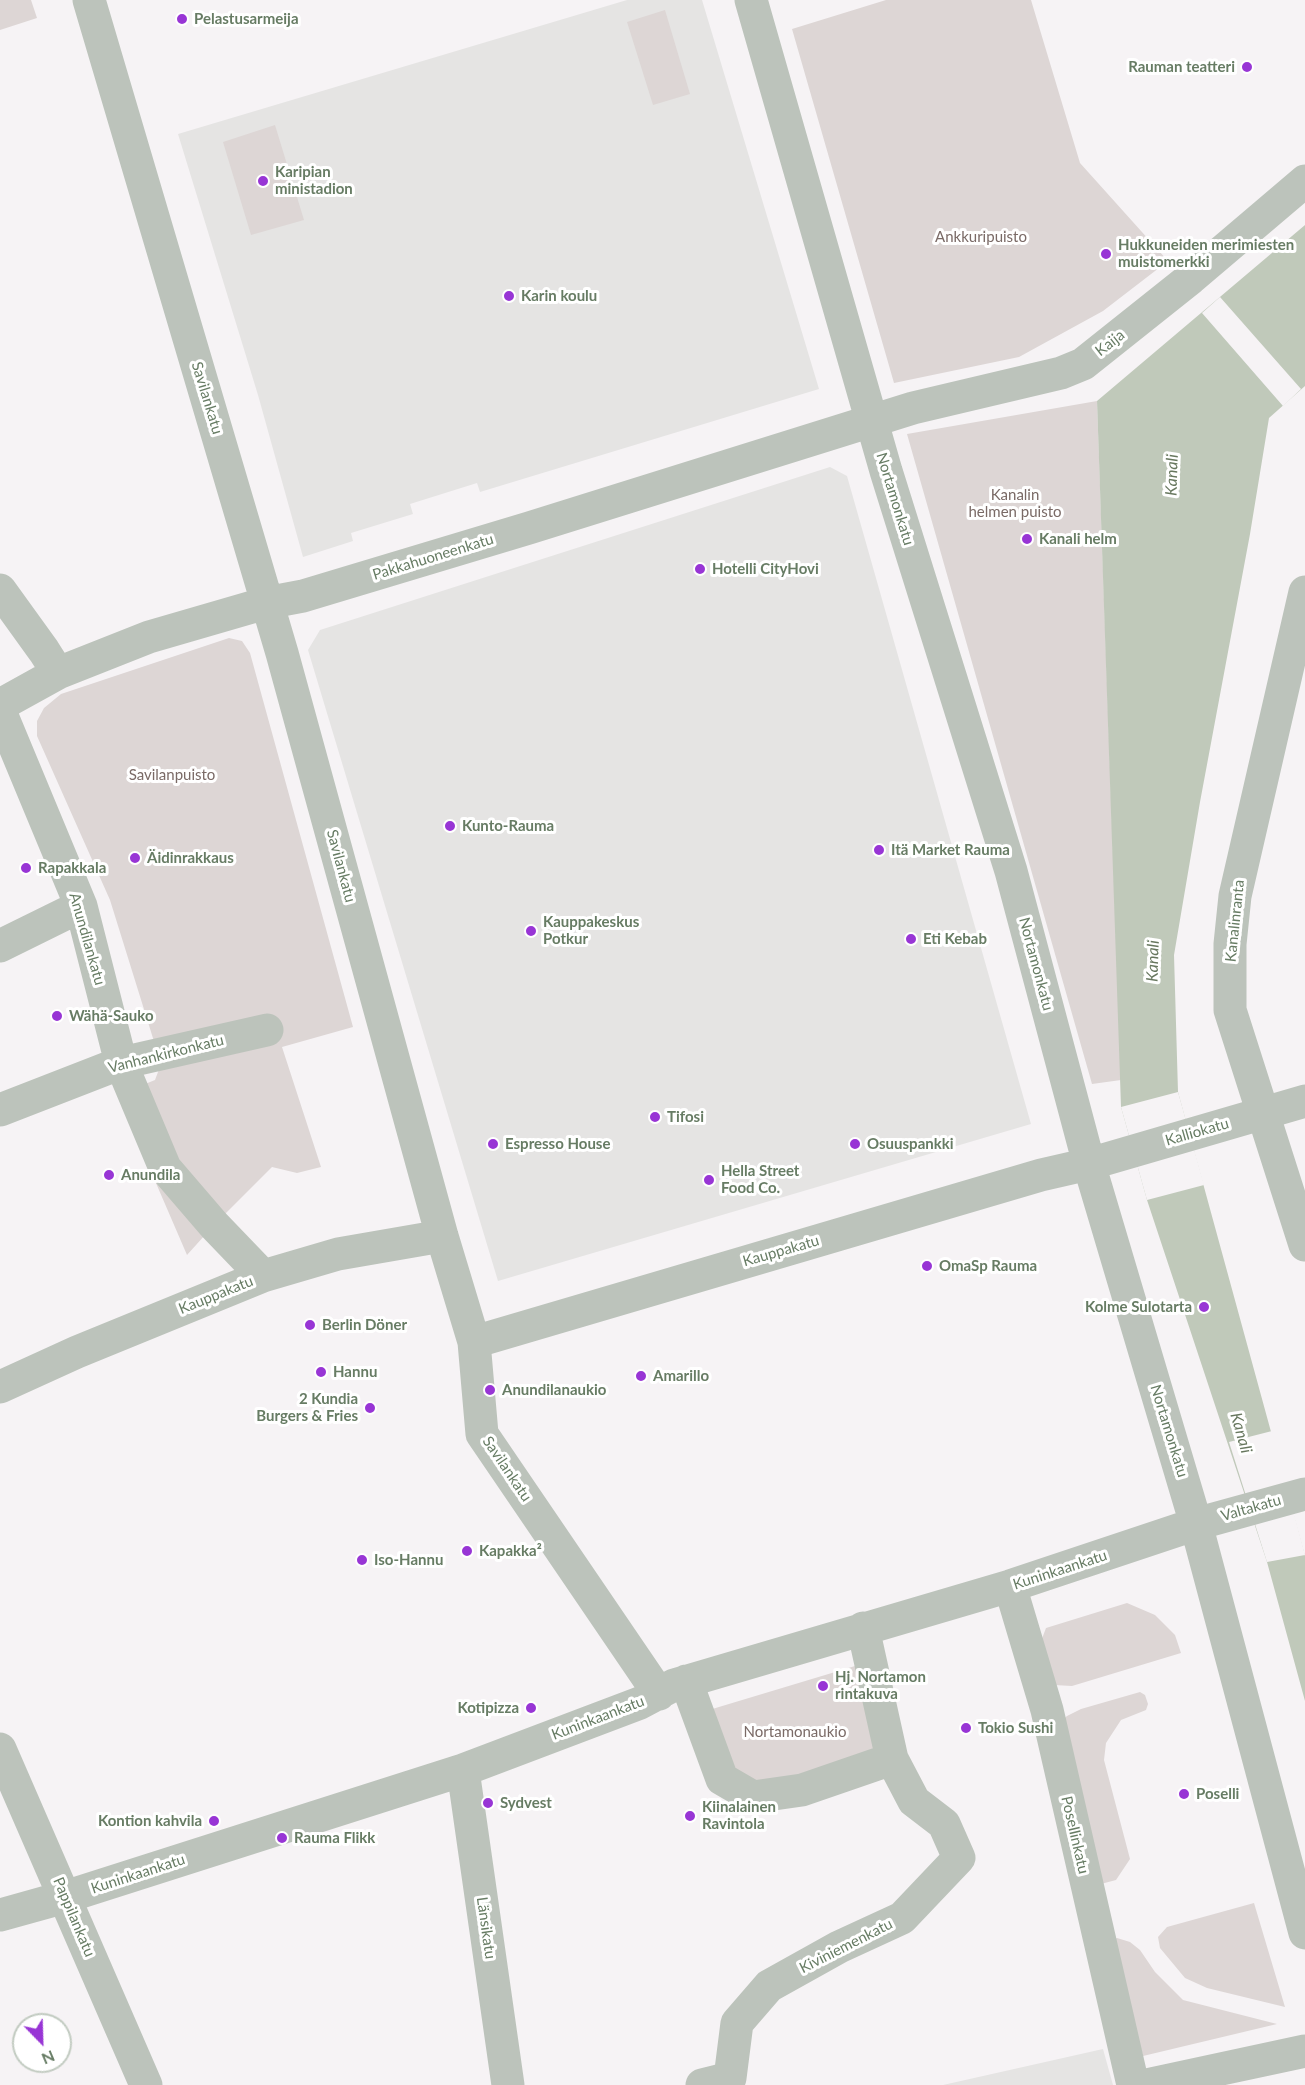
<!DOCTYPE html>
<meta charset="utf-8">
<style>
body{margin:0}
#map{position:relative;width:1305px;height:2085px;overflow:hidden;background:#f6f3f5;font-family:Lato,sans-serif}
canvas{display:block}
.north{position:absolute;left:12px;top:2013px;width:60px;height:60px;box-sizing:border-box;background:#fff;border:2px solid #c2cbc1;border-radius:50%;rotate:157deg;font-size:16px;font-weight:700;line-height:24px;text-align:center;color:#677c64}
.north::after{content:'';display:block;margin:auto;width:21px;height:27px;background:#9835d5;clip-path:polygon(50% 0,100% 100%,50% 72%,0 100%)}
</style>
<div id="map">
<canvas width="1305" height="2085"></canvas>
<div class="north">N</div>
</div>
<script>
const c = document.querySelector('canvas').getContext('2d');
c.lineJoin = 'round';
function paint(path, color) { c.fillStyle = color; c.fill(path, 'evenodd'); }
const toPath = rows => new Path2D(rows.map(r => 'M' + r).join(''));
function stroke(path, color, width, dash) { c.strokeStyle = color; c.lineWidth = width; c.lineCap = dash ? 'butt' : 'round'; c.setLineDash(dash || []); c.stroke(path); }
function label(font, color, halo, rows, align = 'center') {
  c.font = font + ' Lato,sans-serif'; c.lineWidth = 6; c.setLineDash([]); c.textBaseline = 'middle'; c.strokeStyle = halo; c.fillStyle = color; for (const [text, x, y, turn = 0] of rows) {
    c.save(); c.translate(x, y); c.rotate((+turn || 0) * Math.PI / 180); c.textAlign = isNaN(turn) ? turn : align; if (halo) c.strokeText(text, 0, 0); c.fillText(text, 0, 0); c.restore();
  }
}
const built = toPath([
 [627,0,702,0,819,389,480,492,477,483,410,504,413,514,351,533,353,541,303,557,258,395,178,134],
 [830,467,847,476,1031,1124,498,1281,308,650,320,630],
 [1103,2049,1113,2085,943,2085]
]);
const green = toPath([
 [0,0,31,0,37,18,0,30],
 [886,0,1031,0,1080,163,1168,261,1103,311,1019,357,894,383,792,29],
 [665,10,690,94,653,105,627,22],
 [275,125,304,220,251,235,223,142],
 [1097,401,1121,1080,1092,1084,907,434],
 [229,638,242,641,250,653,353,1027,282,1047,321,1167,297,1173,272,1167,214,1225,187,1255,118,1095,155,1080,161,1064,110,900,37,736,37,721,44,708,61,694],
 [1127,1603,1155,1615,1175,1635,1181,1653,1072,1686,1054,1685,1040,1644,1046,1628],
 [855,1666,881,1755,763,1784,738,1778,709,1710],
 [1140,1692,1145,1695,1148,1704,1146,1710,1121,1720,1106,1743,1104,1760,1130,1859,1116,1880,1097,1885,1060,1722,1067,1716,1081,1709],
 [1254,1903,1285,2007,1207,1988,1185,1978,1160,1948,1158,1937,1167,1927],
 [1117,1938,1130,1942,1140,1950,1155,1972,1183,2000,1277,2024,1143,2056,1111,1940]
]);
const water = toPath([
 [1305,225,1305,386,1269,418,1250,534,1200,802,1174,955,1178,1092,1305,1556,1305,1701,1267,1562,1147,1200,1121,1107,1097,401]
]);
const pier = toPath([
 [1220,297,1301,389,1283,406,1202,313],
 [1178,1092,1204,1185,1147,1200,1121,1107],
 [1272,1431,1305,1555,1267,1562,1229,1442]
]);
const minor = toPath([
 [89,0,282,653,442,1236,474,1342,482,1434,659,1694],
 [751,0,886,471,1011,871,1089,1164,1196,1524,1305,1933],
 [0,590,44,651,58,673],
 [1305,592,1235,896,1230,944,1230,1010,1305,1245],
 [0,705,58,673,149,637,266,603,303,596,529,528,913,408,1061,373,1083,364,1191,278,1305,181],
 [0,711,81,906,121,1063,165,1168,214,1225,263,1276],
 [0,946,81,906],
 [0,1110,121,1063,267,1030],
 [474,1342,1041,1175,1089,1164,1305,1101],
 [0,1387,77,1352,263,1276,338,1254,442,1236],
 [1010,1586,1047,1710,1133,2085],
 [686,1681,722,1779,753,1797,802,1790,892,1759],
 [0,1749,146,2085],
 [463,1770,508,2085],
 [0,1915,65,1897,463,1770,640,1703,674,1685,1010,1586,1196,1524,1305,1494],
 [702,2085,730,2078,737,2023,769,1986,839,1947,902,1918,959,1858,944,1824,914,1801,892,1759,863,1628],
 [1147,2085,1305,2051]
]);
const markers = [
 [182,19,6,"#9835d5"],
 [1247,67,6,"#9835d5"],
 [263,181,6,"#9835d5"],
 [1106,254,6,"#9835d5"],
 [509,296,6,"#9835d5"],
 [1027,539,6,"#9835d5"],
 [700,569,6,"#9835d5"],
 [450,826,6,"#9835d5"],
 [879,850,6,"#9835d5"],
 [135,858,6,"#9835d5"],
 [26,868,6,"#9835d5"],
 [531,931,6,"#9835d5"],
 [911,939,6,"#9835d5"],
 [57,1016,6,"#9835d5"],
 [655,1117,6,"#9835d5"],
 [493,1144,6,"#9835d5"],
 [855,1144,6,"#9835d5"],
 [109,1175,6,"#9835d5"],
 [709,1180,6,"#9835d5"],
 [927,1266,6,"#9835d5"],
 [1204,1307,6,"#9835d5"],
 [310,1325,6,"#9835d5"],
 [321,1372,6,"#9835d5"],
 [641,1376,6,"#9835d5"],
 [490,1390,6,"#9835d5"],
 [370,1408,6,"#9835d5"],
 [467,1551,6,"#9835d5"],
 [362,1560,6,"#9835d5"],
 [823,1686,6,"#9835d5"],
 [531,1708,6,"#9835d5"],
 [966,1728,6,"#9835d5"],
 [1184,1794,6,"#9835d5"],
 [488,1803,6,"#9835d5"],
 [690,1816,6,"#9835d5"],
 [214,1821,6,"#9835d5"],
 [282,1838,6,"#9835d5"]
];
const poiNames = [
 ["Pelastusarmeija",194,19],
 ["Rauman teatteri",1235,67,"right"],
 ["Karipian",275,172],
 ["ministadion",275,189],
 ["Hukkuneiden merimiesten",1118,245],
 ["muistomerkki",1118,262],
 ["Karin koulu",521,296],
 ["Kanali helm",1039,539],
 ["Hotelli CityHovi",712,569],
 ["Kunto-Rauma",462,826],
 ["Itä Market Rauma",891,850],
 ["Äidinrakkaus",147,858],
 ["Rapakkala",38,868],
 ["Kauppakeskus",543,922],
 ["Potkur",543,939],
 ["Eti Kebab",923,939],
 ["Wähä-Sauko",69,1016],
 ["Tifosi",667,1117],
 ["Espresso House",505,1144],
 ["Osuuspankki",867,1144],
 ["Hella Street",721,1171],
 ["Food Co.",721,1188],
 ["Anundila",121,1175],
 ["OmaSp Rauma",939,1266],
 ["Kolme Sulotarta",1192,1307,"right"],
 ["Berlin Döner",322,1325],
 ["Hannu",333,1372],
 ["Amarillo",653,1376],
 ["Anundilanaukio",502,1390],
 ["2 Kundia",358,1399,"right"],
 ["Burgers & Fries",358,1416,"right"],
 ["Kapakka²",479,1551],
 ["Iso-Hannu",374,1560],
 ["Hj. Nortamon",835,1677],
 ["rintakuva",835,1694],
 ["Kotipizza",519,1708,"right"],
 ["Tokio Sushi",978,1728],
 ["Poselli",1196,1794],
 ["Sydvest",500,1803],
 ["Kiinalainen",702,1807],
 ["Ravintola",702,1824],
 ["Kontion kahvila",202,1821,"right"],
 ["Rauma Flikk",294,1838]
];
const parkNames = [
 ["Ankkuripuisto",981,237],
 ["Kanalin",1015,495],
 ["helmen puisto",1015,512],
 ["Savilanpuisto",172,775],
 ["Nortamonaukio",795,1732]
];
const streetNames = [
 ["Kaija",1110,343,-38],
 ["Savilankatu",207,398,73],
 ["Nortamonkatu",895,499,73],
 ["Pakkahuoneenkatu",433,557,-17],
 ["Savilankatu",341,866,75],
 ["Kanalinranta",1235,921,-84],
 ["Anundilankatu",87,939,74],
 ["Nortamonkatu",1036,964,75],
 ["Vanhankirkonkatu",166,1054,-14],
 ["Kalliokatu",1197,1132,-16],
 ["Kauppakatu",781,1251,-16],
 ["Kauppakatu",216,1295,-22],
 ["Nortamonkatu",1169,1431,73],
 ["Savilankatu",507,1469,56],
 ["Valtakatu",1251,1508,-16],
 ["Kuninkaankatu",1060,1570,-18],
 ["Kuninkaankatu",598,1718,-21],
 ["Posellinkatu",1075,1835,77],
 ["Kuninkaankatu",138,1874,-18],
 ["Pappilankatu",74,1917,67],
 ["Länsikatu",486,1928,82],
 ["Kiviniemenkatu",846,1946,-27]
];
const waterNames = [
 ["Kanali",1172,475,-88],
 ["Kanali",1153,961,-88],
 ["Kanali",1241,1433,74]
];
paint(built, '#e5e4e3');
paint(green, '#ddd6d5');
paint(water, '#c0c9ba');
paint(pier, '#f6f3f5');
stroke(minor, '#bcc3bb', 33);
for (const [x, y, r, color] of markers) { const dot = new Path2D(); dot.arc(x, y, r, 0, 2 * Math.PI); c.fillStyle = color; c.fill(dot); stroke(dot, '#fff', 2); }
label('bold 15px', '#677c64', '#fff', poiNames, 'left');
label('15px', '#7a6a66', '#fff', parkNames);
label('15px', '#677c64', '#fff', streetNames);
label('italic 16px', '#67775e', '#fff', waterNames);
</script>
